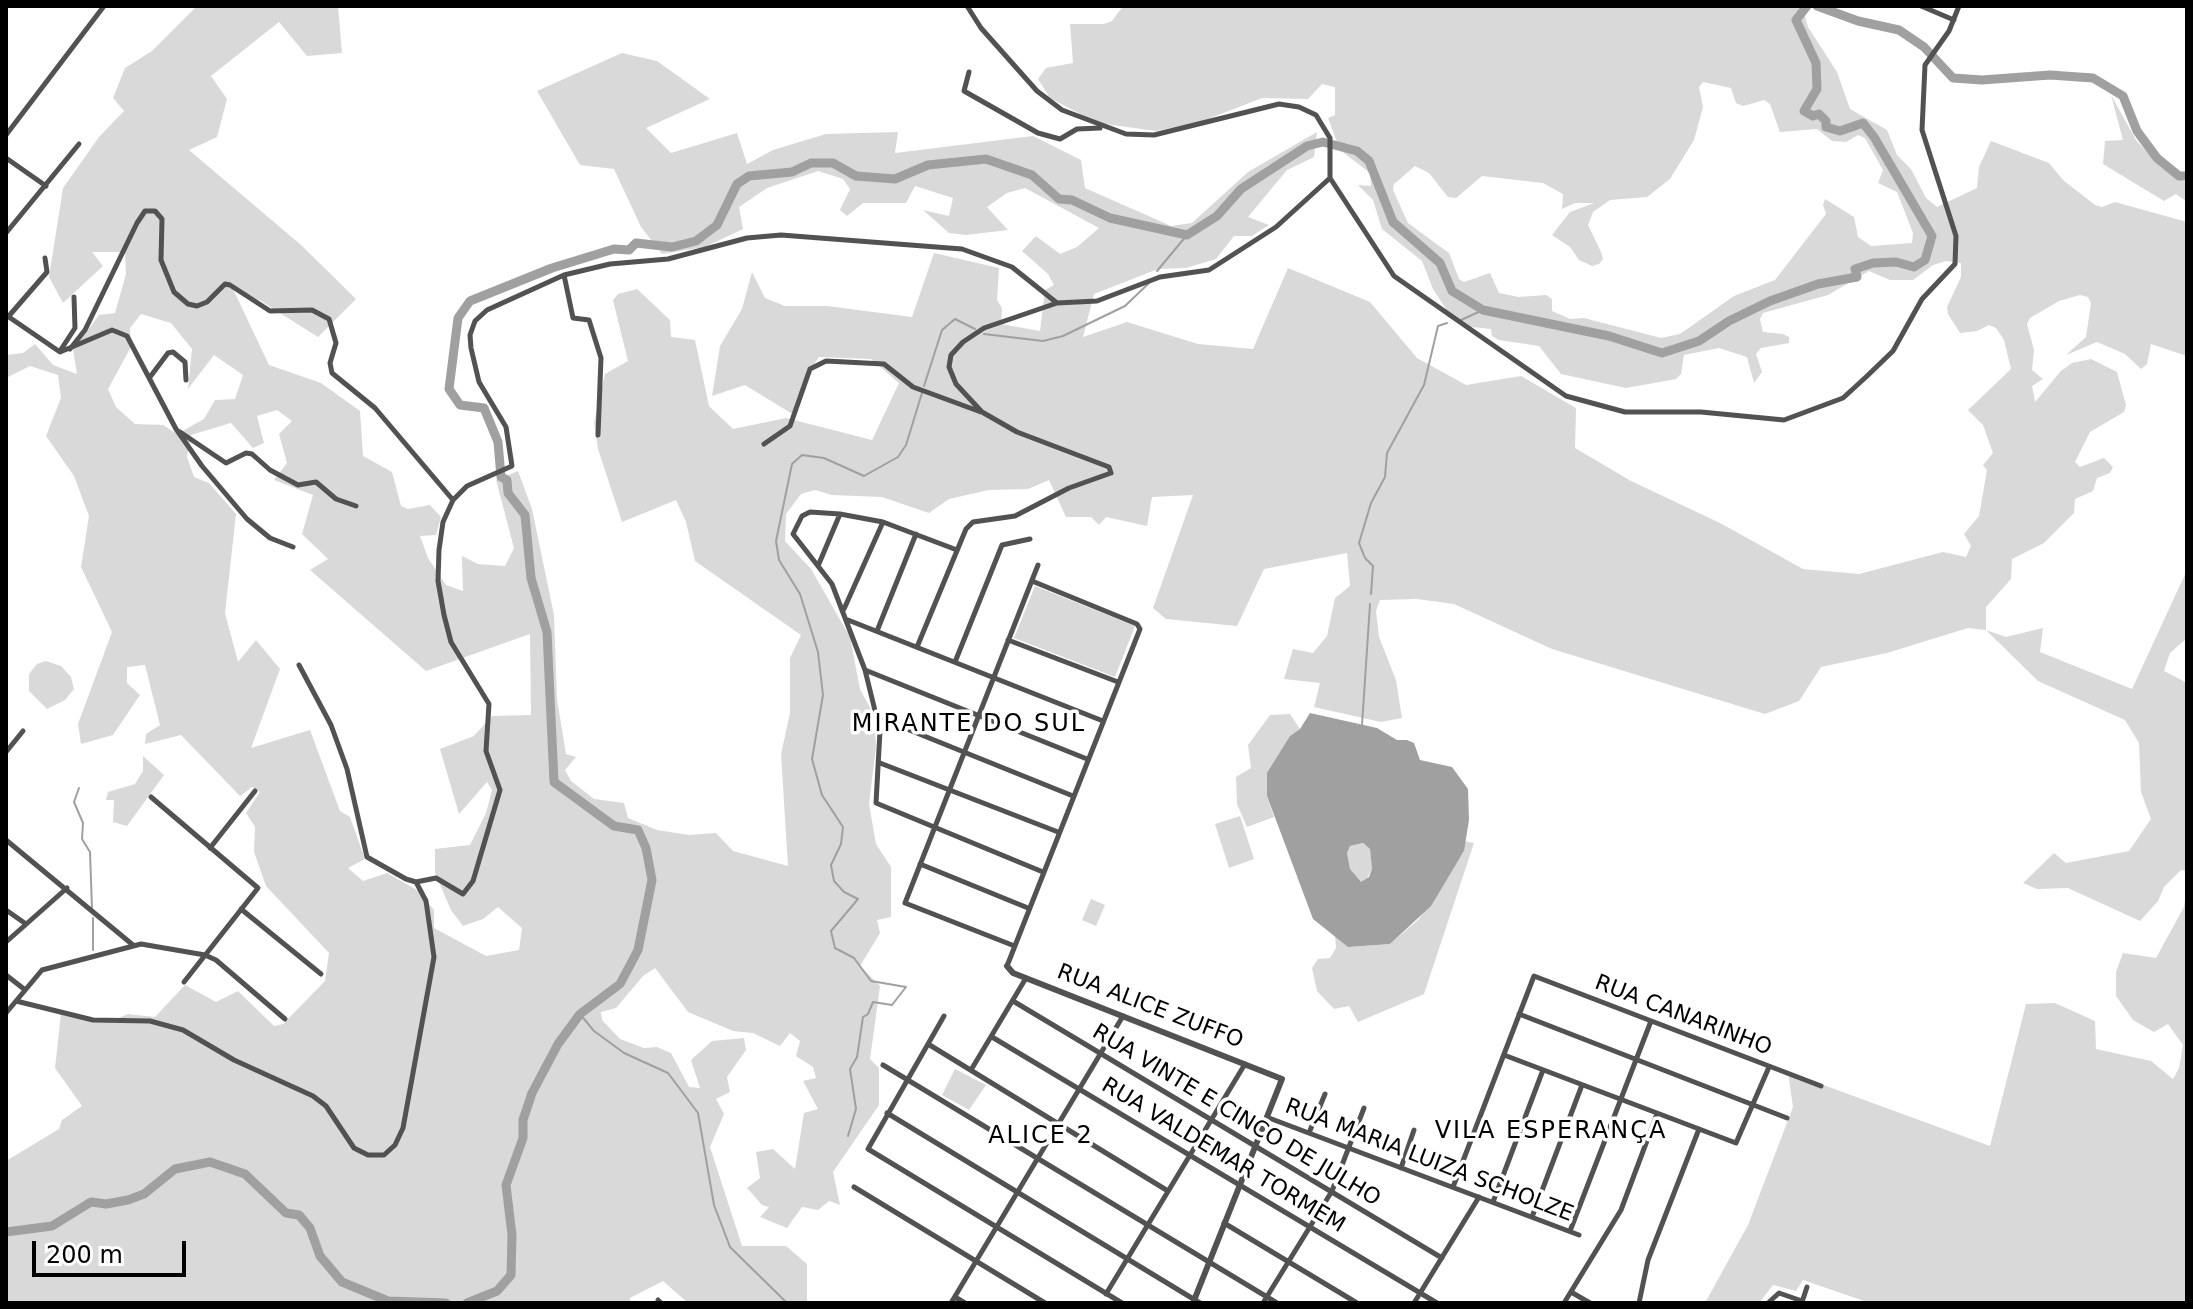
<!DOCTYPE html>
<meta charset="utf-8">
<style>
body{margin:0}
#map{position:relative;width:2193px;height:1309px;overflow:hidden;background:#fff;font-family:"DejaVu Sans",sans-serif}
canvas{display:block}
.frame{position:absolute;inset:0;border:8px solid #000;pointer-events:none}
.scale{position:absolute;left:32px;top:1241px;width:154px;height:36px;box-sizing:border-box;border:4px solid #000;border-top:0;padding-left:10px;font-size:24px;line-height:28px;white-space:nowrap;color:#000;-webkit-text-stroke:6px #fff;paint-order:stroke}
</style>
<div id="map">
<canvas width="2193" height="1309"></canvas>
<div class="frame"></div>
<div class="scale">200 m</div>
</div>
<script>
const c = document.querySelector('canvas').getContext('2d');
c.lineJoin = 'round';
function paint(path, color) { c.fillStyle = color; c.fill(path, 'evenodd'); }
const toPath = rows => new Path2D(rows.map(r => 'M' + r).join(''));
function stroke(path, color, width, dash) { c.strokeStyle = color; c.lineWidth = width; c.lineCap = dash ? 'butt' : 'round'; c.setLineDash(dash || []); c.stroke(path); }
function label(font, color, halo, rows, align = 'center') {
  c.font = font + ' "DejaVu Sans",sans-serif'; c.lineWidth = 7; c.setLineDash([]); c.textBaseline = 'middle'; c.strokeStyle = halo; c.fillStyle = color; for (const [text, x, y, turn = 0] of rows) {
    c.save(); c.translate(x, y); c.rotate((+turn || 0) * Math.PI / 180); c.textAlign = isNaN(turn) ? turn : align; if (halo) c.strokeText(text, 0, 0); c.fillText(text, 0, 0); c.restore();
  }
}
const green = toPath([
 [197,6,338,6,342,53,307,56,279,22,211,76,227,99,217,137,189,150,301,245,356,299,318,337,261,301,233,289,269,365,321,383,360,411,363,456,392,472,401,506,408,509,430,505,441,517,436,535,420,536,428,558,446,585,463,591,462,556,478,564,505,566,514,548,496,480,518,471,532,509,554,615,557,699,566,754,576,757,565,770,571,781,594,799,624,803,628,818,657,830,689,835,716,833,733,851,788,866,781,754,790,713,790,658,801,635,695,561,686,522,676,500,622,522,598,449,594,423,605,374,628,361,613,300,618,294,637,289,670,320,671,337,695,340,709,406,733,429,786,418,872,440,899,383,871,359,819,357,809,372,794,415,745,385,712,396,720,346,742,309,752,272,765,298,785,306,827,306,912,317,934,253,999,268,997,300,1002,308,1001,324,1040,331,1045,290,1054,285,1048,274,1022,251,1036,236,1060,254,1077,247,1099,228,1025,188,1007,193,987,207,1008,230,966,235,949,233,923,210,949,216,953,198,915,186,906,203,863,203,847,216,840,210,850,189,843,179,818,171,767,188,739,207,743,229,705,247,662,254,641,227,614,169,580,165,537,91,622,53,657,61,710,99,646,128,671,153,737,133,747,164,773,150,826,134,898,132,895,153,1033,136,1081,160,1085,188,1171,226,1192,223,1248,172,1317,132,1314,157,1287,170,1248,217,1269,225,1252,236,1234,236,1216,259,1186,268,1158,269,1094,294,1083,337,1127,322,1198,344,1253,349,1288,268,1370,302,1417,358,1466,385,1521,376,1576,408,1575,448,1631,481,1720,523,1803,569,1859,574,1943,552,1966,557,1971,546,1964,534,1979,516,1987,470,1983,465,1993,453,1983,425,1968,410,2011,369,2004,340,1996,328,1989,325,1977,331,1960,333,1948,314,1947,307,1961,277,1961,263,1946,261,1933,265,1913,280,1890,280,1869,271,1828,295,1763,313,1760,319,1763,332,1783,334,1789,337,1789,343,1761,348,1756,354,1762,372,1754,383,1747,357,1719,348,1684,355,1681,374,1676,379,1626,388,1561,374,1539,346,1499,340,1492,336,1491,329,1471,327,1448,312,1433,289,1422,261,1382,229,1373,200,1358,185,1371,186,1370,173,1340,150,1328,118,1335,115,1335,87,1322,84,1308,99,1262,98,1200,122,1156,131,1105,124,1084,116,1050,98,1038,79,1046,68,1073,63,1070,24,1104,24,1112,21,1123,6,1802,6,1808,27,1837,72,1850,109,1887,130,1897,155,1911,169,1926,198,1937,207,1977,188,1979,167,1991,141,2049,163,2063,180,2095,205,2102,207,2115,202,2187,222,2187,356,2151,344,2147,364,2141,369,2125,354,2097,342,2066,355,2086,337,2091,303,2088,297,2080,295,2059,301,2030,318,2027,324,2034,350,2032,370,2043,379,2032,386,2035,402,2061,371,2072,363,2091,359,2117,372,2126,405,2124,412,2090,432,2075,462,2080,467,2104,458,2113,467,2110,473,2097,478,2093,491,2075,499,2074,513,2044,543,2012,559,2011,579,1986,607,1986,630,2006,637,2043,628,2040,652,2132,689,2187,570,2187,638,2170,653,2164,671,2187,683,2187,871,2181,870,2164,887,2158,901,2140,921,2068,888,2037,889,2023,883,2054,853,2066,863,2129,851,2151,819,2141,792,2139,743,2125,720,2038,681,1986,630,1968,628,1887,653,1821,667,1799,701,1765,714,1552,649,1454,604,1417,599,1380,600,1376,611,1379,637,1396,680,1402,718,1381,722,1314,707,1320,683,1284,679,1293,649,1313,653,1327,636,1335,598,1350,586,1347,553,1264,569,1237,626,1166,619,1153,608,1193,495,1152,497,1147,526,1106,517,1099,525,1091,517,1066,517,1049,480,1028,489,989,490,949,499,929,513,882,497,832,495,815,490,801,494,786,514,785,541,811,569,850,637,860,689,874,715,876,747,869,804,876,844,891,867,891,917,877,920,880,933,860,966,880,986,870,1059,879,1068,879,1105,833,1172,840,1205,829,1201,818,1210,802,1207,787,1228,760,1217,769,1207,762,1205,747,1188,760,1178,756,1152,773,1149,795,1169,804,1113,818,1109,803,1081,816,1078,813,1067,796,1056,800,1041,790,1033,780,1046,753,1033,733,1031,688,1012,655,968,643,976,616,1008,601,1012,602,1020,620,1039,644,1048,657,1047,671,1053,689,1087,700,1088,691,1060,712,1041,744,1038,746,1050,727,1077,730,1092,716,1099,724,1114,710,1147,742,1246,786,1246,807,1264,807,1303,688,1303,663,1281,630,1298,630,1303,6,1303,6,1161,59,1129,62,1120,82,1106,55,1068,61,1014,81,1019,116,1019,128,1014,155,1017,185,985,216,1002,238,991,274,1026,283,1024,325,981,329,953,266,886,254,852,255,827,246,813,260,792,252,787,240,796,181,735,145,744,146,734,160,725,145,665,127,667,127,683,140,695,113,735,81,744,78,724,112,632,81,567,89,516,74,476,46,436,61,398,58,375,30,366,6,378,6,403,6,355,23,353,35,344,53,365,77,374,73,350,99,315,115,313,126,274,125,252,92,252,103,266,63,303,49,277,63,188,99,137,124,111,113,98,125,68,152,51],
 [1703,82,1731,88,1736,103,1743,106,1764,100,1770,104,1780,132,1817,129,1832,141,1846,142,1858,135,1865,138,1883,170,1878,183,1897,192,1913,233,1912,243,1871,246,1858,237,1854,217,1825,199,1823,205,1826,214,1775,280,1734,296,1680,334,1661,338,1584,318,1570,319,1552,311,1552,299,1546,295,1519,297,1499,293,1490,273,1464,282,1459,279,1449,253,1408,223,1393,190,1394,184,1415,166,1429,173,1448,197,1456,198,1482,176,1543,183,1563,194,1562,209,1575,203,1594,203,1570,212,1552,235,1570,247,1579,260,1592,266,1599,264,1603,259,1601,252,1588,225,1593,212,1610,200,1647,197,1670,179,1694,140,1703,107,1699,87],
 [141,314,171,323,192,349,188,389,214,355,243,375,235,399,215,400,204,419,177,434,163,425,135,424,116,407,108,389,131,347,130,328],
 [277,410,292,421,279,434,287,463,274,480,313,495,302,534,328,559,310,570,426,671,530,634,531,715,492,716,474,736,440,749,459,814,487,782,492,790,486,813,470,845,435,849,435,873,451,910,463,926,483,919,498,907,522,928,519,950,486,956,434,928,434,910,417,890,387,873,363,881,348,868,365,859,350,817,340,811,310,730,251,748,280,669,256,640,238,662,225,613,236,514,209,483,194,477,187,457,191,435,231,423,253,448,264,443,257,416],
 [2111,95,2136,140,2161,167,2187,183,2187,202,2176,194,2164,201,2103,164,2105,141,2123,140],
 [1035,586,1135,626,1115,677,1014,638],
 [46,661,61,666,71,677,74,689,65,700,47,709,29,691,29,674,37,664],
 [1290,714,1300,729,1290,736,1267,796,1274,817,1247,827,1237,804,1236,777,1251,768,1248,745,1270,715],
 [143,756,164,775,127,826,113,822,114,800,106,800,108,792,135,784,143,771],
 [1240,816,1254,859,1229,868,1215,824],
 [1464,841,1474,843,1424,994,1358,1022,1349,1006,1334,1009,1317,991,1312,968,1318,959,1330,958,1336,948,1335,934,1349,947,1390,944,1419,919,1464,852],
 [1363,843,1370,849,1372,869,1365,882,1360,882,1350,869,1347,853,1350,846],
 [2187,886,2187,1303,1870,1303,1803,1280,1796,1291,1773,1285,1759,1303,1705,1303,1748,1225,1793,1107,1788,1072,1990,1146,2026,1004,2055,1003,2095,1021,2096,1049,2151,1061,2173,1079,2179,1068,2183,1045,2168,1024,2154,1032,2133,1020,2116,996,2116,972,2123,953,2156,958,2184,907],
 [1091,899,1105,905,1096,926,1082,920],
 [955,1069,986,1085,969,1110,942,1095]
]);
const water = toPath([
 [1310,713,1377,728,1397,740,1407,740,1414,743,1420,760,1452,767,1468,789,1469,820,1464,851,1431,906,1390,944,1348,947,1313,919,1267,796,1267,773,1290,736,1300,729],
 [1363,843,1370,849,1372,869,1369,877,1361,882,1350,869,1347,853,1350,846]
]);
const stream = toPath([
 [1157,271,1187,235],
 [1461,320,1483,310],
 [984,334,1043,341,1063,336,1125,306,1149,283],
 [924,386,942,330,955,319,975,329],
 [1371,594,1373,566,1365,558,1359,543,1371,503,1385,477,1387,453,1424,385,1438,326,1447,323],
 [1362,725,1370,604],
 [79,788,74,802,83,823,82,839,90,852,92,909],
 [93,918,93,950],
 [580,1014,594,1031,624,1053,668,1073,698,1113,714,1205,730,1247,787,1303],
 [848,1136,856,1109,850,1069,857,1057,863,1017,868,1014,873,1002,892,1005,906,987,871,981,854,958,835,948,831,931,858,899,844,892,834,881,831,865,841,844,843,827,822,795,812,759,823,695,818,652,800,594,779,560,776,541,792,464,802,455,824,458,864,476,898,457,906,445,922,393]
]);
const river = toPath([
 [1817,6,1858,21,1899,30,1924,47,1953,78,1982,80,2050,75,2093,78,2123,96,2137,131,2157,158,2179,176,2187,176],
 [6,1232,52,1226,91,1202,106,1204,128,1200,144,1194,175,1169,210,1162,245,1174,286,1213,299,1215,310,1228,320,1256,342,1282,388,1301,446,1303],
 [467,1303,497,1291,511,1275,512,1235,506,1185,523,1138,523,1120,532,1093,558,1044,580,1014,620,984,638,950,652,880,646,848,638,830,614,826,554,782,547,632,531,578,525,515,508,493,507,480,501,477,498,442,484,408,460,405,449,389,458,318,470,301,552,268,614,249,629,250,636,243,672,247,696,241,717,225,737,184,749,176,792,172,811,163,833,163,856,176,895,179,928,165,986,159,1032,175,1059,199,1072,200,1110,218,1187,235,1217,216,1241,189,1307,146,1323,142,1357,151,1369,161,1393,222,1440,263,1452,291,1483,310,1609,336,1662,353,1699,341,1729,321,1770,301,1818,284,1857,277,1855,269,1873,263,1896,262,1914,267,1925,260,1932,236,1874,137,1863,123,1840,131,1826,127,1826,121,1819,114,1813,116,1804,111,1817,89,1816,63,1796,20,1807,6]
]);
const minor = toPath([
 [1921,6,1954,20],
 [969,72,964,91,1038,133,1060,139,1077,129,1100,128],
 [6,135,104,6],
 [6,158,46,186],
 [1330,178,1394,276,1566,396,1625,412,1701,412,1784,420,1843,398,1866,377,1893,351,1922,299,1955,264,1956,236,1922,130,1925,65,1949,31,1959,6],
 [6,233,79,144],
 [564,275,573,318,589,320,601,358,598,435],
 [6,315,60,352,112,330,127,336,176,429,202,466,247,519,270,538,293,547],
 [8,317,47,272,45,258],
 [70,349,85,330,137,223,145,211,155,211,162,219,161,260,174,292,188,304,197,306,207,302,225,284,230,285,270,311,312,310,329,319,336,343,330,363,332,373,375,408,453,500],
 [60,351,75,328,74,297],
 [150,377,168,353,173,352,185,362,186,380],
 [180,432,226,463,246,453,252,454,270,470,298,485,316,482,336,499,356,506],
 [764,444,790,426,810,369,826,361,884,364,913,387,981,412],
 [957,550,883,522,840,514,810,512,802,516,793,534,832,584,865,670,880,731,876,803,1043,872],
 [818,566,840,514],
 [844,609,883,522],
 [848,620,1103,721],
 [877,631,916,534],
 [1008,640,1118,682],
 [917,647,966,529,973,522,1015,516,1069,488,1111,473,1109,467,1017,432,982,412,956,384,949,367,951,355,963,342,984,328,1057,303],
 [955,662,1002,545,1030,539],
 [299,665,331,725,347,769,367,857,406,879,416,882,436,878,463,894,473,881,500,790,486,751,489,704,451,642,444,615,438,581,439,550,443,522,453,500,467,486,512,466,506,427,479,382,471,348,470,335,475,321,487,310,564,275,610,264,668,259,747,238,781,235,962,249,1012,267,1057,303,1097,301,1160,277,1209,270,1276,227,1330,178,1330,138,1316,115,1299,107,1279,104,1154,135,1126,134,1062,110,1037,91,981,28,967,6],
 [865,670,1087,759],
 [877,717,1073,796],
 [6,752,23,731],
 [880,763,1058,832],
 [151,797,258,888,184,982],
 [6,840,133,945],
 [210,848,255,791],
 [920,864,1028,908],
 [241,909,321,974],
 [6,910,26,924],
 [6,942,67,888],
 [1012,945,905,903,1038,565],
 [1007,966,1140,629,1137,624,1032,581],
 [6,975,24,989],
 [16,1001,93,1020,150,1021,183,1030,234,1060,313,1096,326,1106,354,1148,368,1155,384,1155,395,1145,403,1128,434,957,426,901,416,882],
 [1013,1001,1442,1258],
 [6,1013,42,970,141,944,205,955,216,960,285,1019],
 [1519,1014,1787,1118],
 [944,1016,868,1149,1122,1303],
 [992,1037,1437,1303],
 [928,1044,1168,1191],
 [1504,1055,1736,1143,1769,1067],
 [883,1065,1277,1303],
 [971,1070,1026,978],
 [887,1113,1200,1303],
 [1269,1118,1579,1235],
 [1309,1133,1325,1094],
 [1401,1168,1414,1130],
 [854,1187,1045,1303],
 [1453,1187,1534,976,1821,1086],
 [1493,1202,1543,1070],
 [1532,1217,1582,1085],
 [1224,1223,1357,1303],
 [1570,1231,1651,1021],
 [1571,1292,1590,1303],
 [1106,1294,1245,1064],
 [955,1297,965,1303],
 [658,1300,661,1303],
 [1802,1302,1807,1287],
 [951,1303,1123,1016],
 [1263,1303,1332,1191,1364,1108],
 [1414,1303,1479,1197],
 [1564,1303,1621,1210,1657,1114],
 [1639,1303,1648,1260,1699,1129],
 [1768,1303,1779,1293,1802,1301]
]);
const tertiary = toPath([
 [1007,966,1013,973,1282,1079,1193,1303]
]);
const streetNames = [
 ["RUA ALICE ZUFFO",1150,1007,21],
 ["RUA CANARINHO",1683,1016,21],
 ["RUA VINTE E CINCO DE JULHO",1236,1116,31],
 ["RUA VALDEMAR TORMEM",1223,1156,31],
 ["RUA MARIA LUIZA SCHOLZE",1429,1161,21]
];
const neighbourhoodNames = [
 ["MIRANTE DO SUL",969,725],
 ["VILA ESPERANÇA",1551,1132],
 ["ALICE 2",1041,1137]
];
paint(green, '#d9d9d9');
paint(water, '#a0a0a0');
stroke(stream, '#a0a0a0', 2);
stroke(river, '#a0a0a0', 9);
stroke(minor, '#525252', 5);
stroke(tertiary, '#525252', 6);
label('22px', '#000', '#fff', streetNames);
c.letterSpacing = '2px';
label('24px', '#000', '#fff', neighbourhoodNames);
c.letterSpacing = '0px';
</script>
